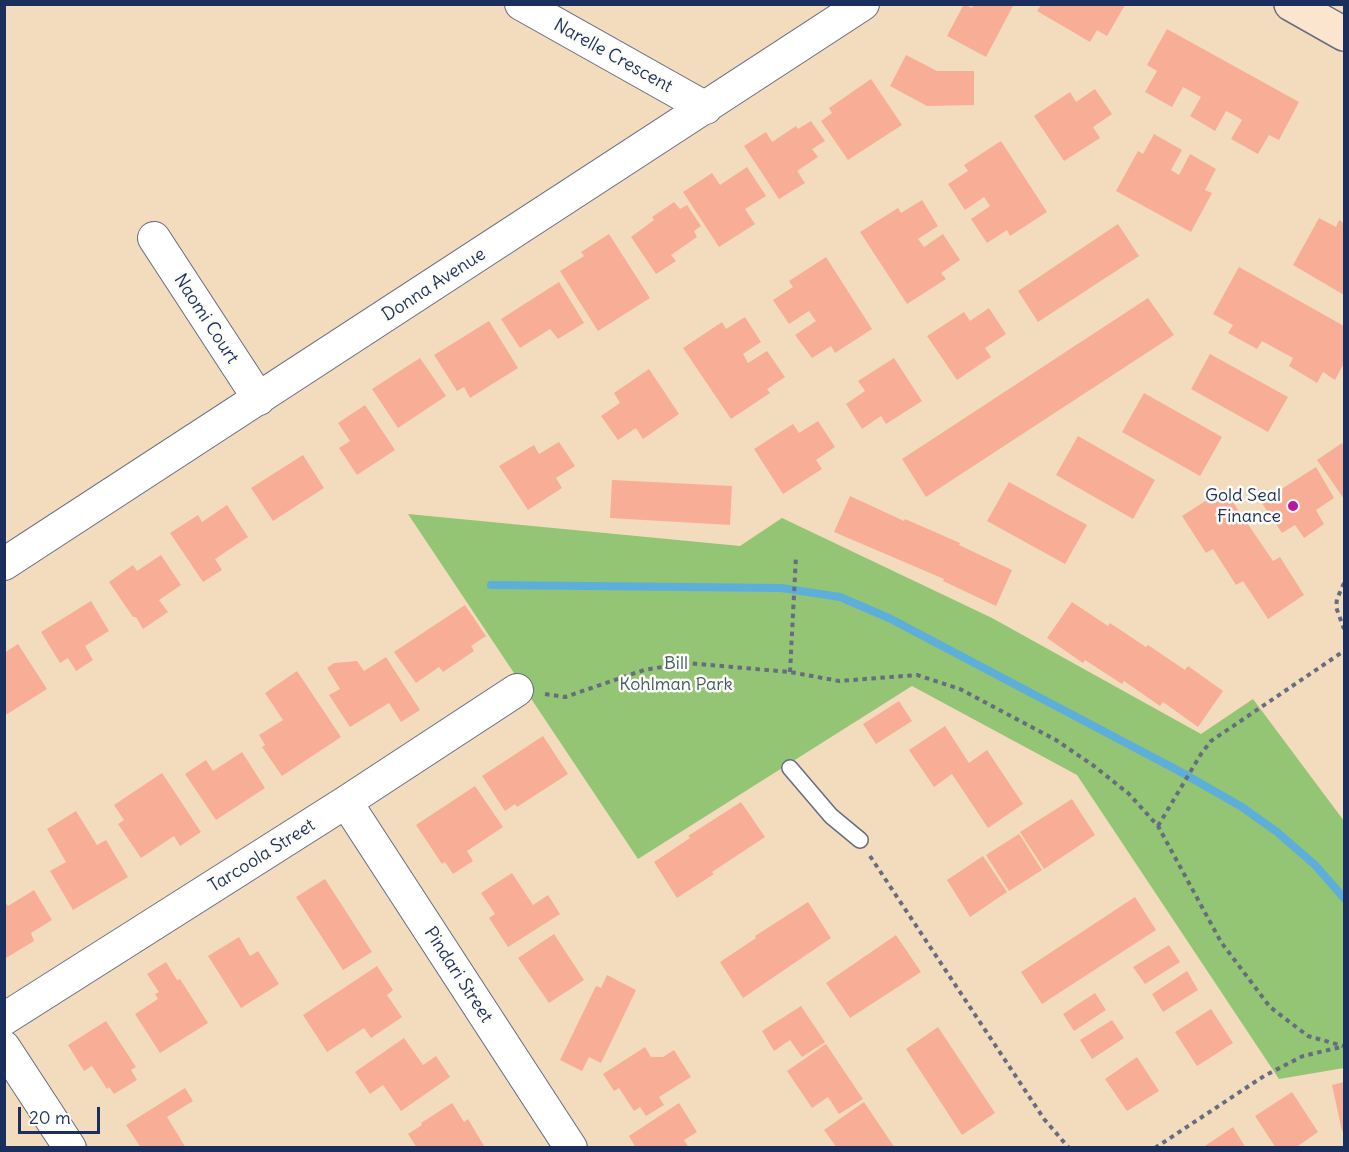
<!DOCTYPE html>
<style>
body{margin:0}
#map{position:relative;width:1349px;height:1152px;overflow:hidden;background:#f3dcbd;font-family:Delius,sans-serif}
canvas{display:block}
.frame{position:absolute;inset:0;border:6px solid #1b2f5e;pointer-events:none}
.scale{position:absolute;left:18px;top:1107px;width:82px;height:27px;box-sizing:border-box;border:3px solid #1b2f5e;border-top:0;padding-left:8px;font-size:18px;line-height:21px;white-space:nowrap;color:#1b2f5e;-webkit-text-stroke:4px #fdfcf7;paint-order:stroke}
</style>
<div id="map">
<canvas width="1349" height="1152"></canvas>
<div class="frame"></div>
<div class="scale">20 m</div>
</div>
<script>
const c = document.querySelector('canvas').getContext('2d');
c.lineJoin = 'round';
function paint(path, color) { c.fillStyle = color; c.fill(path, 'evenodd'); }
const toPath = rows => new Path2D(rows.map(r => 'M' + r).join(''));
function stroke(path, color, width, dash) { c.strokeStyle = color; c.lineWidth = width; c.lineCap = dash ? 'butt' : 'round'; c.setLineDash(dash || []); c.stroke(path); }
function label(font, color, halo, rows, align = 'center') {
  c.font = font + ' Delius,sans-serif'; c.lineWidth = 5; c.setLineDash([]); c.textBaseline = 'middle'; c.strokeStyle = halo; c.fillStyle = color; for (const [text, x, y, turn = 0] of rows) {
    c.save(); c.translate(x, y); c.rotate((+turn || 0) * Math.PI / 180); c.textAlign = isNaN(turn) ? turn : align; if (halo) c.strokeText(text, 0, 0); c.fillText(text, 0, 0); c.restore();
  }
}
const green = toPath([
 [408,514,740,546,782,518,992,618,1201,734,1253,699,1344,821,1344,1068,1279,1079,1077,775,912,686,638,859]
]);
const stream = toPath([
 [491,585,781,588,840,597,889,618,1179,771,1242,807,1277,832,1315,865,1344,898]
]);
const building = toPath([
 [964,4,972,8,974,4,1014,4,986,57,947,36],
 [1041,5,1125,5,1107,36,1097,30,1090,42,1037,11],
 [1167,29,1299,102,1279,140,1269,135,1258,154,1231,139,1242,120,1234,115,1226,111,1215,131,1190,116,1201,97,1183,87,1172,107,1145,92,1157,71,1147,65],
 [906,55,937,71,974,71,974,105,927,106,890,86],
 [871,79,902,125,848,160,821,121,832,113,829,108],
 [1095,89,1112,114,1093,127,1100,138,1064,161,1034,116,1070,92,1076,102],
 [811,121,825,141,812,149,818,157,797,171,805,183,779,199,744,146,766,132,772,142,796,126,798,129],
 [1154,134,1182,150,1171,170,1179,175,1190,154,1216,169,1205,190,1212,193,1191,232,1116,191,1138,151,1143,154],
 [1001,141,1047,212,1010,236,1007,230,987,243,971,219,990,206,984,197,965,210,948,184,968,171,964,165],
 [747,167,766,196,745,209,755,224,719,247,683,192,712,173,720,185],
 [922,200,938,226,918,239,924,247,943,234,960,260,941,273,946,279,907,304,860,232,898,208,901,213],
 [674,202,680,209,687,205,701,226,694,231,697,237,671,255,676,261,656,274,631,237,654,220,652,217],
 [1319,218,1336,227,1339,220,1344,223,1344,295,1293,265],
 [1118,224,1139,256,1038,322,1018,291],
 [609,234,650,298,598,331,560,271,584,256,581,252],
 [826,257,872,329,835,353,831,346,812,358,795,335,816,321,813,317,809,311,789,324,773,300,793,287,789,281],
 [1239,267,1344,326,1344,363,1335,380,1323,372,1317,383,1289,366,1293,358,1262,341,1257,349,1228,333,1233,325,1213,314],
 [559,282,584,323,558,339,550,329,520,348,501,319],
 [1148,298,1174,335,926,497,902,459],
 [989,308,1006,334,985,348,991,357,957,380,927,336,964,312,970,321],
 [745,317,761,342,743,354,748,363,767,351,785,377,767,389,770,393,731,419,683,348,722,322,726,329],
 [489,321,518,368,470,398,464,387,457,391,434,355],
 [1210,354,1288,397,1268,432,1191,389],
 [420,358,446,396,398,428,372,389],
 [894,358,922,401,886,424,881,416,862,429,846,404,865,391,858,381],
 [649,369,679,414,643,439,636,428,618,440,601,416,620,403,614,393],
 [1144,393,1222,437,1200,476,1122,432],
 [365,405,395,450,357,475,339,448,350,441,338,423],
 [818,421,835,447,816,460,822,469,783,494,754,449,793,424,799,433],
 [1078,436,1155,480,1133,519,1056,475],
 [559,442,575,466,556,478,562,488,528,510,499,466,534,445,539,454],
 [1342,443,1344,447,1344,499,1317,460],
 [303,455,324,488,273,521,251,488],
 [1316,467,1334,498,1316,510,1324,524,1304,538,1295,525,1282,533,1261,502],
 [612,480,732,486,730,525,610,518],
 [1009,482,1087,525,1065,564,987,521],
 [1224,489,1273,561,1280,557,1304,595,1268,619,1243,581,1236,585,1213,549,1206,553,1182,516],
 [850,496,904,521,905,519,960,543,959,545,1012,570,996,606,943,581,944,579,834,532],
 [227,505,248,537,215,559,222,570,203,582,170,533,198,515,202,522],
 [161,555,181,585,159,600,168,612,143,629,136,617,133,617,109,582,133,565,137,571],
 [91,601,109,631,85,646,93,660,76,671,68,658,60,663,41,632],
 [1072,602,1108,626,1110,623,1146,647,1148,645,1185,670,1188,666,1223,691,1198,727,1163,702,1160,706,1124,681,1122,684,1085,660,1083,663,1047,638],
 [465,605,486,636,471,646,474,651,443,672,439,667,416,683,394,652],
 [18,644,47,689,4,716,4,653],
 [386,657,420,710,401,722,389,703,350,727,329,695,340,689,327,668,334,663,357,661,364,671],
 [297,671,341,737,282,776,262,747,265,745,259,735,283,720,265,693],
 [899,701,912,721,876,744,863,724],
 [945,726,969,763,987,750,1023,804,988,828,952,774,934,787,909,750],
 [543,736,568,774,517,807,515,804,505,811,482,776],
 [242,752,265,788,216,820,185,774,206,760,213,771],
 [162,773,201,832,180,846,174,836,141,858,118,824,124,820,114,805],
 [475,786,503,827,467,851,473,861,453,874,445,862,442,864,416,825],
 [1072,799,1095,835,1044,869,1020,832],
 [741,802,765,837,712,872,714,874,677,898,654,862,690,838,688,836],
 [76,811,97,845,106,840,128,877,73,910,50,871,66,862,47,829],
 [1019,834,1042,870,1009,891,986,855],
 [983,856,1007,892,970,917,947,880],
 [512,873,533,905,548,895,560,914,508,947,489,918,495,914,481,893],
 [325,879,372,952,343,970,296,897],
 [34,890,52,920,31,933,34,941,6,958,4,901,8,906],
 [1135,897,1156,930,1042,1004,1021,972],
 [808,902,831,938,743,998,720,962,756,938,755,936],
 [554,934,584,980,549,1003,518,958],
 [896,935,921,972,850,1018,826,983],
 [239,937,250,956,258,951,279,984,241,1008,208,956],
 [1169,945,1180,962,1145,984,1133,967],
 [166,962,177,980,180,979,208,1023,160,1053,135,1014,158,999,155,994,159,992,147,974],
 [377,966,393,990,387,995,402,1017,371,1038,364,1028,327,1052,303,1015],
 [1187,971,1198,990,1163,1012,1152,994],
 [607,975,636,990,601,1063,589,1057,582,1071,560,1060,596,986,601,988],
 [1095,993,1106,1010,1074,1031,1063,1014],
 [801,1006,825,1042,802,1057,790,1040,774,1051,762,1031],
 [1211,1009,1233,1043,1197,1066,1175,1032],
 [1112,1020,1124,1038,1092,1059,1080,1040],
 [106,1021,136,1067,131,1070,137,1080,114,1094,109,1087,107,1089,92,1066,84,1071,68,1045],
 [938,1027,995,1113,962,1135,906,1049],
 [404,1038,423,1065,436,1056,450,1077,401,1111,383,1085,370,1094,355,1072],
 [826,1044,863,1099,839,1114,828,1097,812,1108,787,1071],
 [645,1047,651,1057,663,1057,674,1050,691,1077,659,1097,664,1105,646,1116,640,1107,634,1111,619,1088,614,1091,603,1074],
 [1137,1057,1159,1091,1127,1111,1105,1079],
 [1344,1082,1344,1131,1342,1131,1332,1085],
 [185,1088,193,1101,167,1117,186,1148,141,1148,126,1125],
 [1292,1092,1318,1132,1295,1148,1276,1148,1255,1116],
 [864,1102,895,1148,837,1148,824,1130],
 [452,1103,464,1122,468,1119,484,1146,481,1148,417,1148,408,1134,422,1125,421,1123],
 [679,1103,697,1132,684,1140,689,1148,636,1148,629,1136],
 [1233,1127,1246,1148,1202,1148]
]);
const path = toPath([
 [1344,583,1337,599,1336,607,1344,629],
 [790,672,796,556],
 [545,694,565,697,644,670,687,663,790,672,839,681,917,675,960,689,1056,740,1094,766,1129,794,1158,826,1221,942,1270,1007,1308,1036,1343,1046],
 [1158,826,1201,754,1211,741,1344,651],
 [870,856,1044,1119,1069,1148],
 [1155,1148,1264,1076,1303,1056,1341,1047]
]);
const lane = toPath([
 [790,768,831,816,860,840]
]);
const street = toPath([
 [521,4,706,108],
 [154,238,259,399],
 [4,564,863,4],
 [346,802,571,1148],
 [4,1019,346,802,517,690],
 [4,1047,70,1148]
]);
const secondary = toPath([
 [1291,4,1344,34]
]);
const markers = [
 [1293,506,6,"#b5179e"]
];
const streetNames = [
 ["Narelle Crescent",613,56,29],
 ["Donna Avenue",434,285,-33],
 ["Naomi Court",206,319,57],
 ["Tarcoola Street",262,856,-32],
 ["Pindari Street",458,975,57]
];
const poiNames = [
 ["Gold Seal",1281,496],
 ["Finance",1281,517]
];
const parkNames = [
 ["Bill",676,664],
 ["Kohlman Park",676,685]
];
paint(green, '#93c575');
stroke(stream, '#5dafd9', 8);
paint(building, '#f8ad96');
stroke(lane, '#676c7f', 18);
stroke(street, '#676c7f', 34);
stroke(secondary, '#676c7f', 36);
stroke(path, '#676c7f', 4, [4.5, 4.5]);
stroke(lane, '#fff', 15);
stroke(street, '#fff', 32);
stroke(secondary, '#fce5cf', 33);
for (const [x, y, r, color] of markers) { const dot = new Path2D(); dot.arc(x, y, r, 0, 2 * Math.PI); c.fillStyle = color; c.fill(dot); stroke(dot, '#fdfcf7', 2); }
label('18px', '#1b2f5e', '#fdfcf7', streetNames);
label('18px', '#1b2f5e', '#fdfcf7', poiNames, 'right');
label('18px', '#3f5c65', '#fdfcf7', parkNames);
</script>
